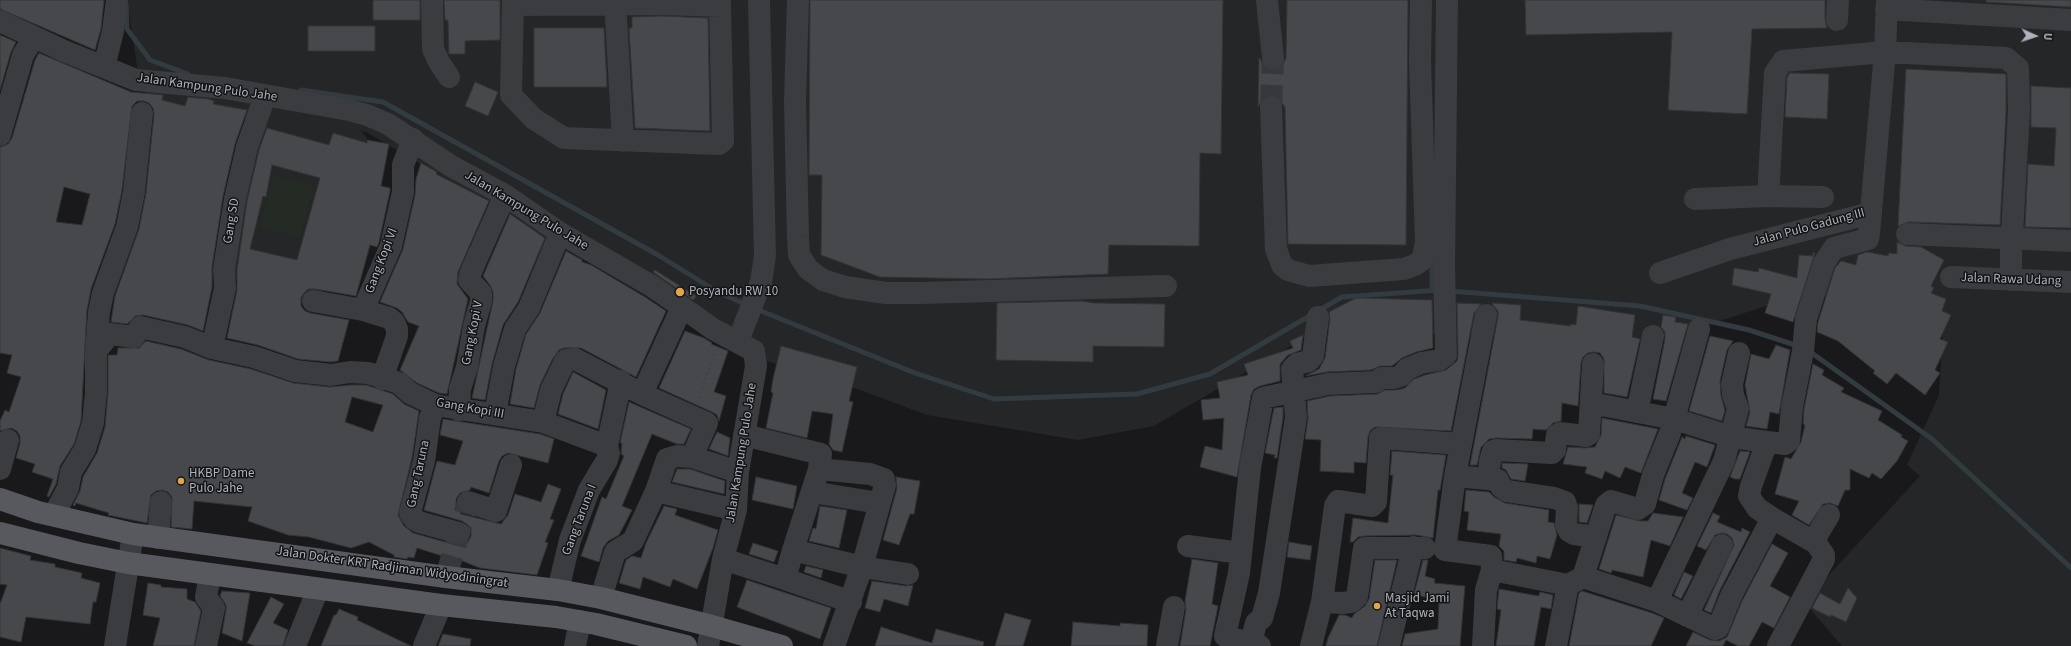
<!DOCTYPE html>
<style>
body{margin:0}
#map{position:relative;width:2071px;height:646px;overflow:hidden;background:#19191b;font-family:"Source Sans 3",sans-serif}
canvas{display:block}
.north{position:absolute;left:2015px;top:16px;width:40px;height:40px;-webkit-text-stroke:3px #141416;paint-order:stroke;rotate:93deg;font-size:11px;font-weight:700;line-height:16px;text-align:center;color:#adb2ba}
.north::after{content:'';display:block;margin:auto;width:14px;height:18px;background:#adb2ba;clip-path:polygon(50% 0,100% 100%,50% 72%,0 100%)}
</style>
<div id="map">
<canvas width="2071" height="646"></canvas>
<div class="north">U</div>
</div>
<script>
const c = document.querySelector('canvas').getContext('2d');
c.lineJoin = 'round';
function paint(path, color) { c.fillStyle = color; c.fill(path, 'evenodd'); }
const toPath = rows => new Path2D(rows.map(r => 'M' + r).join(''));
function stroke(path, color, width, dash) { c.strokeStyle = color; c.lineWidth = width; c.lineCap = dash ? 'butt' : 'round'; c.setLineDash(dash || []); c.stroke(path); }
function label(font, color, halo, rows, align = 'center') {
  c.font = font + ' "Source Sans 3",sans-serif'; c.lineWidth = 3; c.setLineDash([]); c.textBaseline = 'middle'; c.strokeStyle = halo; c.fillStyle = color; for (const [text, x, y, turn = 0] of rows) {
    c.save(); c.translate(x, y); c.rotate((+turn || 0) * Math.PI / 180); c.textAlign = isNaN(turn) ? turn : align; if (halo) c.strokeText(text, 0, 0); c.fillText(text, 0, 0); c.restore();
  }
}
const built = toPath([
 [127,0,2071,0,2071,646,1842,646,1804,602,1920,476,1907,465,1939,395,1944,311,1817,295,1788,299,1679,334,1638,343,1320,329,1154,426,1078,440,927,415,847,385,746,355,366,132,361,131,367,138,320,299,224,275,259,120,157,108,140,86]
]);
const green = toPath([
 [274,175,314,186,300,238,260,227]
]);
const stream = toPath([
 [126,4,127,29,150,60,188,74],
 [301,90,383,102,658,255,716,291,747,305],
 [1432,258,1432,289],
 [1450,291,1640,306,1749,330,1798,346],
 [756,309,915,373,994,399,1137,394,1210,374,1342,297,1440,290],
 [1809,351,1932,439,2071,568]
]);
const building = toPath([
 [0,0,104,0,101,29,95,50,0,9,0,0],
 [373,0,420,0,420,20,373,20,373,0],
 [444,0,500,0,500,40,465,41,465,54,449,54,448,20,445,20,444,0],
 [810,0,1223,0,1221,154,1200,153,1199,246,1109,245,1108,274,988,279,880,277,821,255,822,175,809,175,810,0],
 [1287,0,1408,0,1406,245,1288,244,1285,107,1277,96,1271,95,1264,97,1258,107,1259,58,1260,58,1263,65,1268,69,1274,70,1281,68,1286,58,1287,0],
 [1525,0,1825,0,1825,19,1827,28,1752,29,1747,114,1668,110,1672,32,1526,35,1525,0],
 [1986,0,2071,0,2071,7,1986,2,1986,0],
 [663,16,708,18,710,131,635,128,629,28,632,28,632,17,663,16],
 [308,26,375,26,375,51,308,51,308,26],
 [534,28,604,28,607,87,534,87,534,28],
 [0,35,16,42,11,52,0,90,0,35],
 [39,53,131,92,163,95,162,100,185,106,188,97,208,99,214,101,213,104,247,110,235,144,223,196,212,267,212,287,203,331,188,325,143,315,135,316,127,324,111,322,115,296,139,229,146,193,154,114,153,108,149,103,144,101,137,101,132,106,122,190,115,224,91,289,87,310,81,421,74,444,60,466,56,484,49,497,47,496,53,479,32,472,35,464,16,458,20,443,20,436,17,431,11,428,0,431,0,421,5,410,9,412,21,377,7,373,12,355,0,353,0,147,8,144,12,138,35,60,39,53],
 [64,187,90,194,82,225,56,222,64,187],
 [1906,69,2006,74,2006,111,2000,225,1908,222,1898,226,1906,69],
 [1790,73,1829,74,1827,119,1785,117,1787,77,1790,73],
 [475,82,498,92,488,116,465,106,475,82],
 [2031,86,2071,88,2071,228,2025,227,2028,164,2054,166,2056,128,2031,127,2031,86],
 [267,128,329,145,333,133,367,143,367,140,389,144,381,186,390,188,390,191,379,242,377,247,370,245,356,296,315,289,308,289,304,293,301,298,301,306,305,311,310,313,349,320,338,361,331,362,298,359,258,345,227,338,237,290,237,270,247,201,259,150,267,128],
 [272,165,320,178,297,260,250,249,263,196,266,197,272,165],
 [421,163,437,172,436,174,489,201,458,272,457,284,468,299,447,394,439,393,417,383,400,370,419,326,408,322,402,312,397,308,380,302,403,249,415,195,416,179,421,163],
 [510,214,545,238,518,302,503,325,492,364,485,400,472,398,493,301,493,292,490,285,483,276,510,214],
 [1897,242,1906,246,1921,247,1944,260,1931,286,1934,288,1931,293,1946,299,1942,311,1951,315,1940,339,1948,342,1935,370,1940,373,1925,395,1896,373,1887,384,1873,373,1875,371,1838,341,1817,332,1818,322,1835,268,1841,261,1856,265,1858,255,1867,252,1888,256,1889,253,1897,254,1897,242],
 [566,251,582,260,582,262,591,265,645,297,666,311,636,377,581,348,564,348,559,350,552,360,540,385,534,408,510,404,516,369,526,334,540,313,566,251],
 [1813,253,1815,253,1793,322,1765,313,1771,294,1732,285,1734,268,1758,272,1759,268,1797,278,1799,255,1813,256,1813,253],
 [655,270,696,296,693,300,653,272,655,270],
 [1356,298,1432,300,1433,348,1416,352,1402,358,1392,366,1380,366,1371,370,1327,372,1305,376,1319,369,1325,358,1330,319,1329,312,1356,298],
 [1081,301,1094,303,1165,304,1164,347,1093,346,1093,362,996,360,997,303,1081,301],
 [1457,303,1481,304,1474,313,1451,431,1375,427,1370,431,1368,437,1366,463,1354,462,1354,473,1320,471,1321,440,1305,439,1308,419,1307,401,1330,396,1377,394,1385,390,1397,390,1405,388,1414,379,1425,375,1446,370,1457,361,1458,355,1457,303],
 [1493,303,1521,305,1520,320,1571,326,1571,324,1576,325,1578,306,1635,315,1632,337,1640,339,1627,397,1604,393,1604,359,1600,353,1594,352,1588,353,1583,357,1581,363,1578,406,1562,403,1561,421,1553,423,1546,430,1533,429,1532,439,1497,438,1489,439,1481,447,1477,465,1470,465,1498,317,1498,311,1492,304,1493,303],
 [1663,315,1676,317,1675,322,1688,324,1666,401,1653,399,1665,339,1665,332,1661,327,1663,315],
 [685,331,704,338,712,343,711,344,728,351,714,392,726,396,719,421,717,415,712,412,659,388,685,331],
 [1303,335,1301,350,1288,355,1280,364,1280,381,1260,386,1254,389,1251,395,1237,477,1200,467,1205,446,1222,450,1224,418,1203,420,1201,400,1220,398,1217,382,1248,375,1244,364,1293,348,1290,341,1303,335],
 [1710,336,1733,341,1727,350,1720,381,1721,396,1725,410,1722,421,1689,411,1710,336],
 [146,341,181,349,209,360,251,369,293,383,330,387,351,385,366,385,393,394,404,404,419,411,412,458,398,515,404,526,413,533,456,545,463,545,468,542,471,536,471,529,468,525,462,521,424,510,437,461,455,465,463,441,440,435,443,419,540,434,554,439,548,463,508,453,502,456,499,461,489,493,471,487,470,490,460,493,456,499,456,505,461,514,501,524,508,515,515,494,541,502,548,484,561,489,550,519,554,520,545,542,548,543,537,575,480,568,450,556,449,558,417,548,414,558,408,557,407,559,394,557,394,555,369,542,351,548,309,537,288,535,248,521,252,507,194,501,192,529,171,527,172,497,168,492,162,490,156,491,151,495,147,523,108,515,109,513,76,503,75,506,73,505,80,491,83,477,97,453,105,427,108,393,108,355,117,355,118,348,139,348,146,341],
 [352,397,383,405,373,432,345,422,352,397],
 [1776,345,1790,350,1779,414,1770,412,1767,429,1746,426,1750,412,1745,385,1751,354,1769,359,1776,345],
 [781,346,857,367,849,401,853,402,842,452,833,450,829,444,833,414,812,411,807,438,766,428,773,393,771,392,773,379,781,346],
 [1813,364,1824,370,1822,375,1844,388,1841,392,1882,411,1878,420,1902,435,1901,437,1908,441,1897,461,1881,479,1872,473,1869,478,1850,469,1850,490,1845,490,1838,506,1830,503,1823,504,1809,525,1792,515,1799,501,1775,494,1785,457,1791,459,1801,442,1805,425,1803,424,1804,409,1813,364],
 [573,372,606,390,598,429,558,414,563,394,573,372],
 [629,402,691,429,684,444,677,444,652,434,622,506,632,510,619,535,608,541,603,548,599,562,581,556,602,497,606,499,624,456,621,454,622,443,620,443,629,402],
 [1283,407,1283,417,1277,458,1274,458,1275,455,1265,453,1274,408,1283,407],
 [1602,418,1658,429,1641,473,1625,467,1620,478,1605,471,1602,479,1585,473,1587,467,1563,464,1568,447,1585,448,1595,447,1601,435,1602,418],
 [717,432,730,438,728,456,709,449,717,432],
 [1686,436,1715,445,1707,467,1695,462,1682,493,1693,498,1687,510,1659,500,1665,479,1682,437,1685,439,1686,436],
 [1392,451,1446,455,1440,490,1438,490,1433,538,1416,535,1364,536,1358,537,1353,542,1350,542,1353,518,1388,523,1393,475,1390,475,1392,451],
 [1740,451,1750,452,1740,479,1735,479,1730,477,1740,451],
 [1502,463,1528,464,1525,481,1511,479,1506,470,1502,468,1502,463],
 [677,469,690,469,725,481,724,494,672,482,677,469],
 [756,477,797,486,793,509,752,500,756,477],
 [896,477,920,481,914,514,910,514,899,545,883,540,897,488,896,477],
 [1466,490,1489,492,1494,497,1505,503,1549,510,1548,522,1554,523,1557,535,1550,559,1537,556,1536,563,1517,558,1516,562,1504,560,1504,551,1499,546,1501,534,1467,530,1469,512,1464,511,1466,490],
 [1579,504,1593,505,1587,523,1579,522,1579,504],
 [664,506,677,509,675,515,718,530,713,548,697,589,673,579,670,587,643,577,640,589,619,583,626,560,632,556,641,558,646,543,664,506],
 [820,506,847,510,839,548,809,541,813,528,816,529,820,506],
 [1653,513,1683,517,1670,546,1651,540,1643,577,1612,570,1611,573,1599,569,1616,515,1640,521,1648,521,1653,513],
 [1713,513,1720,516,1717,522,1741,532,1742,528,1750,532,1720,590,1711,613,1704,610,1734,545,1732,538,1727,534,1722,533,1715,535,1706,550,1697,546,1713,513],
 [1289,542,1312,546,1310,560,1287,557,1289,542],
 [753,543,778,551,774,562,749,554,753,543],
 [1772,544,1788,553,1770,586,1790,597,1774,628,1762,622,1749,646,1738,646,1726,640,1723,646,1686,646,1693,632,1710,640,1719,641,1727,637,1742,601,1772,544],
 [0,548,31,556,30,560,55,564,55,567,82,573,81,578,100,583,96,602,93,602,90,624,26,617,21,642,0,637,0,604,7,585,0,584,0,548],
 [1192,559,1218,563,1212,604,1218,606,1210,646,1180,646,1186,609,1185,601,1192,559],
 [1375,560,1397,560,1377,646,1326,646,1328,638,1339,615,1345,615,1352,618,1354,614,1365,606,1369,599,1375,560],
 [1423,560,1428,560,1425,576,1435,579,1434,583,1465,586,1460,646,1402,646,1405,634,1438,629,1439,601,1414,594,1423,560],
 [806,566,823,570,821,578,804,572,806,566],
 [1684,572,1693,576,1681,599,1674,595,1684,572],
 [747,580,831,608,820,639,737,607,747,580],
 [872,581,906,586,913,585,908,606,884,599,880,612,865,608,872,581],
 [148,583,161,585,161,587,187,589,187,599,195,602,201,611,194,646,153,646,160,618,143,615,148,583],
 [1848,588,1857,598,1846,622,1831,615,1830,617,1812,608,1820,593,1840,604,1848,588],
 [1499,589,1539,596,1540,592,1553,595,1551,609,1541,607,1534,646,1496,646,1501,610,1497,609,1499,589],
 [222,591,250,593,242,641,222,633,226,610,226,605,220,596,222,591],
 [1582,591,1652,613,1664,618,1651,646,1569,646,1579,593,1582,591],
 [271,597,284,604,273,623,288,630,283,646,255,646,247,643,271,597],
 [339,609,358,617,357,620,411,646,321,646,334,615,336,615,339,609],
 [1005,613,1031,620,1023,646,995,646,1005,613],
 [1073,622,1120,626,1120,623,1148,625,1147,646,1071,646,1073,622],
 [881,627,932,643,936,629,984,642,983,646,875,646,881,627],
 [443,634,471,639,470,646,438,646,443,634]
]);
const minorTunnel = toPath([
 [1271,107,1273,58],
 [446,577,468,502]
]);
const path = toPath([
 [698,398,716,351]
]);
const minor = toPath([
 [432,0,433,49,439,62,449,77],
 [513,0,511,95,534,119,564,138,719,144,723,141,720,6],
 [615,0,623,141],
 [798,0,795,102,798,237,799,255,808,269,823,280,845,287,886,293,920,293,1166,286],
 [1267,0,1273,58],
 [513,5,663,4,720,6,720,0],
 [1886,9,2071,20],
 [1837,20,1838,0],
 [0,21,64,51,136,80,225,88,349,110,367,115,388,124,451,166,505,195,560,233,652,286,713,329,754,351,756,366,738,472,736,510,723,559,708,646],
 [104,67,113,31,117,0],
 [1271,107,1276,249,1282,265,1288,270,1309,276,1404,269,1415,265,1422,260,1426,243,1420,62,1421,0],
 [0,135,23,55,34,37],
 [1823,197,1768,196,1775,73,1783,61,1885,52,2006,58,2018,68,2019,111,2011,251,2011,280],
 [1695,199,1768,196],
 [1907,234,2071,241],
 [1660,273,1730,249,1871,213],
 [1951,277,2071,282],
 [313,301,363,310,391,246,403,192,403,165,413,139],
 [363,310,389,318,394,322,397,329,397,336,382,379],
 [1486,315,1455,476,1445,550,1491,556,1492,570],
 [738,341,761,282,765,256,759,0],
 [212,348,225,288,224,269,235,199,247,147,265,96],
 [96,351,99,312,103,293,127,227,134,192,142,113],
 [642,394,682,307],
 [1591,403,1674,419,1732,437,1767,442],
 [435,405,430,418,424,461,410,513,414,519,419,522,459,533],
 [459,410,460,389,467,367,474,326,481,301,481,293,469,280,470,274,505,195],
 [1637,412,1653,336],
 [495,414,504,366,515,329,529,308,560,233],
 [1674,419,1699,329],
 [543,422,551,390,563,365,566,360,575,359,642,394,707,423,692,457],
 [744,435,821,454,819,469,793,550,862,567,834,646],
 [607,446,621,381],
 [0,469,8,440],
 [819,469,870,474,884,479,885,485,862,567,908,574],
 [1455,476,1498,480,1501,487,1507,491,1554,498,1565,502,1567,508,1566,525,1569,531,1574,534,1596,537],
 [1488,478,1490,461,1493,451,1496,450,1552,453,1555,450,1557,435,1560,433,1586,436,1589,434,1593,364],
 [656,491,736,510],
 [812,492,879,503],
 [468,502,496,511,511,465],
 [54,515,68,488,71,472,85,449,93,423,96,393,96,351,110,334,134,337,140,327,185,337,212,348,254,357,295,371,331,375,350,372,368,373,399,383,410,393,435,405,543,422,607,446,609,453,607,460,589,490,570,540,558,590],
 [1772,518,1757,508,1749,496,1751,486,1767,442,1785,444,1789,441,1792,407,1803,351,1806,319,1824,263,1834,248,1868,239,1869,234,1885,52,1887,0],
 [158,538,161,502],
 [1188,546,1241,553],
 [723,559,785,579,793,550],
 [1583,577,1657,601,1715,629,1718,628,1731,596,1772,518,1814,542],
 [785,579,851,602],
 [601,598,615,552,633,541,656,491,667,459,677,456,692,457,738,472],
 [1657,601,1724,461,1738,409,1733,395,1732,384,1739,353],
 [1322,602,1335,506,1338,501,1372,506,1376,502,1380,438,1461,444],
 [1687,616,1722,545],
 [1251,643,1256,623,1262,618,1269,593,1296,417,1292,369,1297,364,1309,361,1313,356,1318,317],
 [115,646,133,534],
 [206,646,214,608,206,597,210,575],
 [295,646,318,589],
 [424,646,441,605],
 [575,646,580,621],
 [1167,646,1174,607],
 [1260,646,1225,636,1239,573,1250,468,1263,398,1328,384,1376,382,1381,378,1394,378,1401,376,1407,369,1412,367,1421,363,1439,360,1446,355,1444,267,1447,0],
 [1311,646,1322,602,1342,603,1351,602,1357,597,1364,548,1425,548],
 [1389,646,1413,547],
 [1483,646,1486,590,1492,570,1568,585],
 [1556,646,1568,585,1583,577,1606,505,1611,501,1638,509,1645,504,1653,475,1670,433],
 [1778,646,1824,559,1824,555,1814,540,1829,515]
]);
const major = toPath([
 [0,499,38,512,133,534,446,577,558,590,601,598,712,626,782,646],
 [0,533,79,553,128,563,441,605,556,617,596,624,686,646]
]);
const markers = [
 [680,292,5,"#e3a549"],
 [181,481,4,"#e3a549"],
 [1377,606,4,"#e3a549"]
];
const streetNames = [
 ["Jalan Kampung Pulo Jahe",207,88,8],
 ["Jalan Kampung Pulo Jahe",526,211,31],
 ["Gang SD",232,221,-81],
 ["Jalan Pulo Gadung III",1809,228,-15],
 ["Gang Kopi VI",382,261,-69],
 ["Jalan Rawa Udang",2011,280,2],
 ["Gang Kopi V",473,333,-79],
 ["Gang Kopi III",470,409,10],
 ["Jalan Kampung Pulo Jahe",742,453,-81],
 ["Gang Taruna",419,474,-78],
 ["Gang Taruna I",580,520,-69],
 ["Jalan Dokter KRT Radjiman Widyodiningrat",392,568,8]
];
const poiNames = [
 ["Posyandu RW 10",689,292],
 ["HKBP Dame",189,474],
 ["Pulo Jahe",189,489],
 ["Masjid Jami",1385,599],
 ["At Taqwa",1385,614]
];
paint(built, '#252628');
paint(green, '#242b24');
stroke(stream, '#323b40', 5);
paint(building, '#46484b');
stroke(building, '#333437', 1);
stroke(minorTunnel, '#37383b', 22, [22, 11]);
stroke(path, '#414347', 2.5, [2, 3]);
stroke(minor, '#3b3c40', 22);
stroke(major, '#57595f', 22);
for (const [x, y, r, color] of markers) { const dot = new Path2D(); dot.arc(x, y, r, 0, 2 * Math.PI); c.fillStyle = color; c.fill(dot); stroke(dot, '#141416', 1.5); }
label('13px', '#adb2ba', '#141416', streetNames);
label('13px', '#adb2ba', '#141416', poiNames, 'left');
</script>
